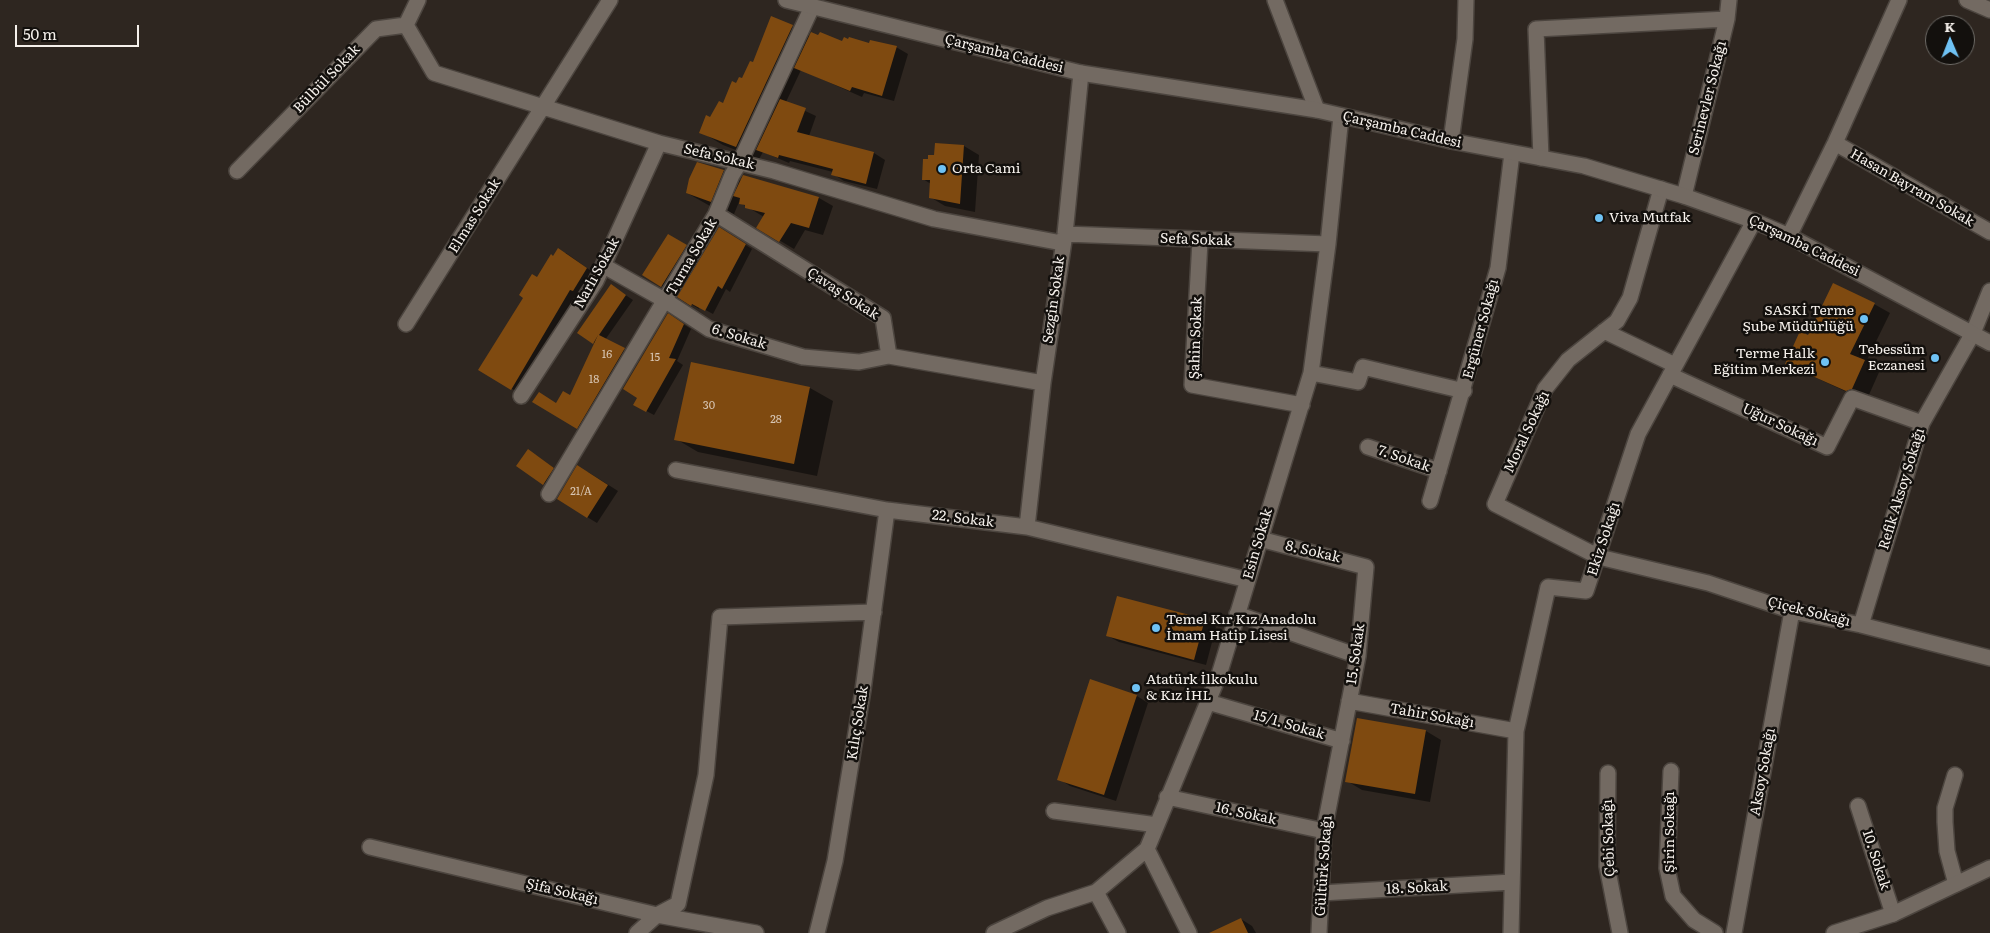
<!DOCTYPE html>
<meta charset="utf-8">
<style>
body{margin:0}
#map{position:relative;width:1990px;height:933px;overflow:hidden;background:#2e2620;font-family:Literata,serif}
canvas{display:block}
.north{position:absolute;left:1925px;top:15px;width:50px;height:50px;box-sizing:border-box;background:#13100d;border:1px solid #6d6a66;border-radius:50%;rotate:359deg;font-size:14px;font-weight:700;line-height:20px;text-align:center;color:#f5f0eb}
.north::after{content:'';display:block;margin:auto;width:18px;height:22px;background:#6fc2f4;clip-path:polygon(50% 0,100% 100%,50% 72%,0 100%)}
.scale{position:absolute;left:15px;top:25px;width:124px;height:22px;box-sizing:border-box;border:2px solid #f5f0eb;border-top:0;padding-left:6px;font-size:15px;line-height:18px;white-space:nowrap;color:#f5f0eb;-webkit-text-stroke:4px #13100d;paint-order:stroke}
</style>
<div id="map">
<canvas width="1990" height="933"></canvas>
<div class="north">K</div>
<div class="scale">50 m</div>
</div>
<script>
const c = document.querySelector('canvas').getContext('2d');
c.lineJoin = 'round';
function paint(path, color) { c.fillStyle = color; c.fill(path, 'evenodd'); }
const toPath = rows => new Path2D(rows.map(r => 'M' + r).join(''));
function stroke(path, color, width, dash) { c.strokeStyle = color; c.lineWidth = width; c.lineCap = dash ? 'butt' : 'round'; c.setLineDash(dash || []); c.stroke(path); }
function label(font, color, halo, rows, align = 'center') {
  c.font = font + ' Literata,serif'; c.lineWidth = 5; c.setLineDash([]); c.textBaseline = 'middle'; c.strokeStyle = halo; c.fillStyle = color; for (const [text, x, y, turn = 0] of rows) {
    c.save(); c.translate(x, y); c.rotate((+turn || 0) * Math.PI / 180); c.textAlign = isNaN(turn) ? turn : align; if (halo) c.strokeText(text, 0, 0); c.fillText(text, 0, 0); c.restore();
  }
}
const shadow = toPath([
 [772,17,810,36,843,43,896,47,908,54,894,101,864,93,862,97,801,70,786,102,816,116,809,136,874,153,885,160,877,189,844,181,833,174,833,172,790,161,789,163,763,152,759,159,723,145,701,132,753,64],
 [964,146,979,155,975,212,945,206,930,197,931,184,923,179,929,160],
 [697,163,724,171,742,181,744,177,819,198,833,206,823,235,805,230,794,249,757,227,764,217,739,202,734,214,710,206,687,193],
 [720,229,752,249,730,292,726,289,713,314,700,307,699,309,679,297],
 [669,235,697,253,673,293,644,275],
 [566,253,594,273,581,295,578,293,519,393,480,370,554,257],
 [618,290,633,300,605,340,631,354,585,432,534,402,557,404,570,396,596,344,579,333],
 [1874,304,1890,313,1866,362,1880,370,1868,397,1862,399,1786,364,1809,336],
 [675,319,691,329,677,361,683,365,654,415,635,405],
 [692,364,810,388,833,401,817,476,698,452,676,439],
 [536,455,561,473,551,488,518,465],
 [588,472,618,491,597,523,587,517],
 [1204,620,1216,627,1206,665,1119,642,1108,636],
 [1137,696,1148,703,1116,801,1070,786,1059,779],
 [1426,731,1441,740,1430,802,1362,790,1347,781],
 [1241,919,1252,926,1256,933,1212,933]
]);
const building = toPath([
 [771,16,793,25,736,147,699,133,706,115,710,117,719,101,723,103,732,81,736,83,739,77,742,78,750,61,753,62],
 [811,32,818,35,820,32,842,41,844,37,848,39,849,37,869,43,870,40,897,46,882,96,852,87,850,91,794,68],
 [780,99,806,108,797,132,874,152,866,184,831,175,833,169,779,155,778,158,756,150],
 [935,143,964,145,960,204,929,198,930,180,922,180,923,159,928,159,928,155,934,155],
 [697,162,724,170,711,202,686,193,689,179],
 [743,175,819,197,809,228,791,223,779,242,756,228,765,213,745,208,745,205,739,204,740,198,733,196],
 [719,227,746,244,722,289,718,286,705,311,692,304,691,306,677,297],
 [668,234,687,245,661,287,642,275],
 [558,248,587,268,573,291,570,290,511,390,478,370,523,298,519,295,532,274,537,277,551,254,553,256],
 [1833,283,1875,303,1850,354,1865,360,1852,389,1846,391,1785,364,1800,331,1808,335],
 [611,284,626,295,599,335,625,348,577,429,532,402,539,392,556,403,563,391,570,395,571,393,598,335,593,344,577,333],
 [668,313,684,324,669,358,676,359,646,412,633,405,637,398,623,389],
 [691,362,810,387,794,464,674,440],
 [528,449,554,468,543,485,516,466],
 [577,465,608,485,587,518,557,499],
 [1117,596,1205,619,1194,660,1106,636],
 [1090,679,1137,695,1104,795,1057,780],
 [1357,718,1426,730,1415,794,1345,782],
 [1241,918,1248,933,1209,933]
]);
const street = toPath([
 [1275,0,1317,110],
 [1967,0,1990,10],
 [406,25,434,73,659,143,774,171,934,219,1062,243],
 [1451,141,1465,39,1466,0],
 [1835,143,1990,232],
 [1541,158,1536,29,1727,19],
 [237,171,376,29,406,25,418,0],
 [1661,189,1630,298,1617,321,1568,360,1545,389,1495,504,1599,557,1708,583,1792,611,1861,625,1990,658],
 [1684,196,1727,19,1729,0],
 [716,214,883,318,889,356,1043,383],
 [1065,234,1328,244],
 [1789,236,1835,143,1899,0],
 [1200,241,1192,385,1302,405],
 [604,266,666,301,709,329,803,357,859,362,889,356],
 [406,324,610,0],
 [1604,331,1675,365],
 [1311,373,1358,382,1363,367,1464,391],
 [1670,375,1827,447,1852,398,1922,423],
 [521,396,596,281,659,143],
 [1368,447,1439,471],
 [676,470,887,510,1027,527,1248,580],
 [549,494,716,214,732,175,740,162,812,7],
 [1430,501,1498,268,1512,153],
 [1027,527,1043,383,1065,234,1081,73],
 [1260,539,1366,567,1358,656,1324,831,1319,933],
 [1237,614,1358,656],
 [1861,625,1922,423,1973,333,1990,291],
 [1349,701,1516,731],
 [1208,702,1342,741],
 [1671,771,1667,868,1673,896,1694,920,1715,933],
 [1608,773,1607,866,1620,933],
 [1955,775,1945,808,1945,822,1947,851,1956,884],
 [1167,797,1324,831],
 [1858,806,1893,914],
 [1054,811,1157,825],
 [370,847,657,915,756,933],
 [1147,849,1189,933],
 [1321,893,1512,882],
 [637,933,657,915,678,904,706,775,720,617,874,612],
 [817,933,835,861,863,690,887,510],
 [994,933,1047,908,1096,892],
 [1118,933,1096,892,1147,849,1219,675,1311,373,1328,244,1341,116],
 [1511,933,1516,731,1548,587,1586,591,1638,434,1754,221],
 [1734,933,1792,611]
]);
const secondary = toPath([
 [786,0,1081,73,1317,110,1451,141,1584,166,1684,196,1754,221,1789,236,1990,343],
 [1834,933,1893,914,1990,868]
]);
const markers = [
 [942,169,5,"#6fc2f4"],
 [1599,218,5,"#6fc2f4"],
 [1864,319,5,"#6fc2f4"],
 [1935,358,5,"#6fc2f4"],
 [1825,362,5,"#6fc2f4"],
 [1156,628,5,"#6fc2f4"],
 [1136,688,5,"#6fc2f4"]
];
const numberNames = [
 ["16",607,355],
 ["15",655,358],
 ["18",594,380],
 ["30",709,406],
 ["28",776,420],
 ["21/A",581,492]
];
const streetNames = [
 ["Çarşamba Caddesi",1004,54,14],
 ["Bülbül Sokak",327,79,-46],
 ["Serinevler Sokağı",1708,98,-76],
 ["Çarşamba Caddesi",1402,130,13],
 ["Sefa Sokak",719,157,13],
 ["Hasan Bayram Sokak",1912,188,30],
 ["Elmas Sokak",475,216,-58],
 ["Sefa Sokak",1196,240,2],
 ["Çarşamba Caddesi",1804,246,26],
 ["Turna Sokak",692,257,-60],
 ["Narlı Sokak",597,273,-61],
 ["Çavaş Sokak",843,294,33],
 ["Sezgin Sokak",1054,300,-82],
 ["Ergüner Sokağı",1481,329,-75],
 ["6. Sokak",739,337,17],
 ["Şahin Sokak",1196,338,-88],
 ["Uğur Sokağı",1780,425,25],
 ["Moral Sokağı",1527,432,-65],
 ["7. Sokak",1404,459,19],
 ["Refik Aksoy Sokağı",1902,489,-73],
 ["22. Sokak",963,519,7],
 ["Ekiz Sokağı",1604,539,-72],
 ["Esin Sokak",1258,544,-74],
 ["8. Sokak",1313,552,13],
 ["Çiçek Sokağı",1809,612,14],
 ["15. Sokak",1356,654,-82],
 ["Tahir Sokağı",1432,716,10],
 ["Kılıç Sokak",858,723,-81],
 ["15/1. Sokak",1289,725,16],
 ["Aksoy Sokağı",1763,772,-80],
 ["16. Sokak",1246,814,12],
 ["Şirin Sokağı",1670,832,-90],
 ["Çebi Sokağı",1609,838,-92],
 ["10. Sokak",1876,860,72],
 ["Gültürk Sokağı",1324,866,-86],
 ["18. Sokak",1417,888,-3],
 ["Şifa Sokağı",562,892,13]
];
const poiNames = [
 ["Orta Cami",952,169],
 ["Viva Mutfak",1609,218],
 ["SASKİ Terme",1854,311,"right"],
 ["Şube Müdürlüğü",1854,327,"right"],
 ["Tebessüm",1925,350,"right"],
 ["Eczanesi",1925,366,"right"],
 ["Terme Halk",1815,354,"right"],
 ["Eğitim Merkezi",1815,370,"right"],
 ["Temel Kır Kız Anadolu",1166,620],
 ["İmam Hatip Lisesi",1166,636],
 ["Atatürk İlkokulu",1146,680],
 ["& Kız İHL",1146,696]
];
paint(shadow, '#0007');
paint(building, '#7f4a10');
stroke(street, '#4c453f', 18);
stroke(secondary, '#4c453f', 18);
stroke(street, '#736a62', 15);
stroke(secondary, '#736a62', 15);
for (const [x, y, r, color] of markers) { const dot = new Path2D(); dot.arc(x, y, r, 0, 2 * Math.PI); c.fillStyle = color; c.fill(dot); stroke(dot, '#13100d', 2); }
label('11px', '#d8c6b4', null, numberNames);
label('14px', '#f5f0eb', '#13100d', streetNames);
label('14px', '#f5f0eb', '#13100d', poiNames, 'left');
</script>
